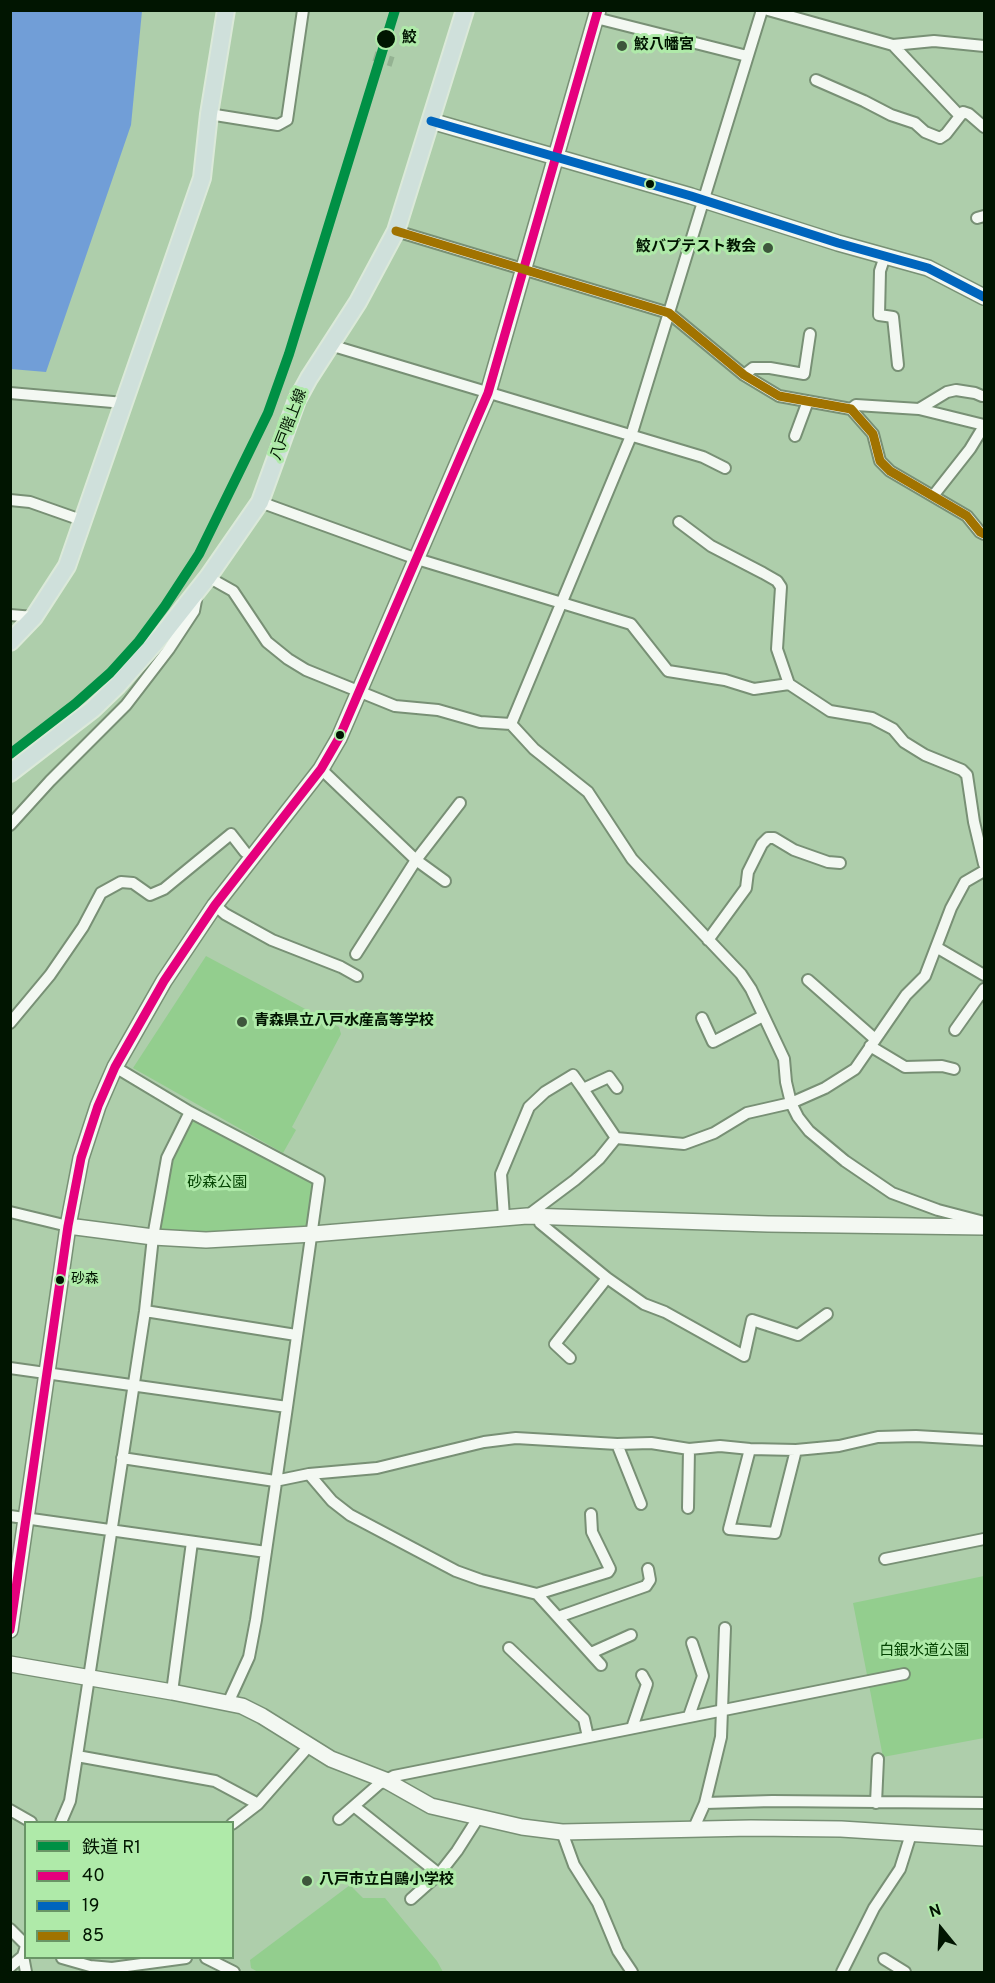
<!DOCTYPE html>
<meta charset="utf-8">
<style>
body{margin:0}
#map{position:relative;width:995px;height:1983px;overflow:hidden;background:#aeceab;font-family:Overpass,"Noto Sans JP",sans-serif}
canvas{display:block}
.frame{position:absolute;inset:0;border:12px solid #011501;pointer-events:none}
.legend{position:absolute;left:24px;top:1821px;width:210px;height:138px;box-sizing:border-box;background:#afeaa9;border:2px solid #699566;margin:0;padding:8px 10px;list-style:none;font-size:18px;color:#011501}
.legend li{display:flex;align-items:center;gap:12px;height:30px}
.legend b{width:30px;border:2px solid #699566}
.north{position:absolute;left:911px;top:1899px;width:60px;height:60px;-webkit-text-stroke:4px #afeaa9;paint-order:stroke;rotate:342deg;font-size:16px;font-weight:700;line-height:24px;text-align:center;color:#011501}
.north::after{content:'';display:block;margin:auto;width:21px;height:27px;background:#011501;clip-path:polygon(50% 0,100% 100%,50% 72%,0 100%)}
</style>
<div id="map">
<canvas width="995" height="1983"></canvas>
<div class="frame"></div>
<ul class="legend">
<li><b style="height:8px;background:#009045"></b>鉄道 R1</li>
<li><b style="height:8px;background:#e5007d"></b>40</li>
<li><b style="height:8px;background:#0065bd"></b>19</li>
<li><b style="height:8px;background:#a17300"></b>85</li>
</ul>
<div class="north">N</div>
</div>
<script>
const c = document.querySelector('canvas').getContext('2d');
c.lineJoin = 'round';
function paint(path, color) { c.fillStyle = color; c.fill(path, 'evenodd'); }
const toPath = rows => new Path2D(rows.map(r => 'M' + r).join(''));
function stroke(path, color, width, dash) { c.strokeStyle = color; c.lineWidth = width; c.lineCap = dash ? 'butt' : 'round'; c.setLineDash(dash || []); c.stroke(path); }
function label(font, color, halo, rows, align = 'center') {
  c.font = font + ' Overpass,"Noto Sans JP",sans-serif'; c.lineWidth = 6; c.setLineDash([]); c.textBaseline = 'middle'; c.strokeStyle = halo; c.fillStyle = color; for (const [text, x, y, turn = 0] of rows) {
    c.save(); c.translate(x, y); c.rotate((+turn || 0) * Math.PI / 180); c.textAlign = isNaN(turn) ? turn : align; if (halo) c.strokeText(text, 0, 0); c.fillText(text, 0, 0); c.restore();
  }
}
const green = toPath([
 [206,956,339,1027,341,1034,292,1127,296,1130,283,1153,133,1068],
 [194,1117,312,1179,315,1184,309,1224,304,1226,206,1234,164,1231,161,1228,171,1160,190,1120],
 [984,1576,984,1738,883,1757,853,1603],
 [350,1885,363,1898,385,1898,437,1961,443,1972,258,1972,251,1968,250,1960]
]);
const water = toPath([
 [10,11,142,11,131,125,46,372,11,369]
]);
const streetTunnel = toPath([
 [374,56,393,62]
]);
const street = toPath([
 [768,10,893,45,934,41,984,46],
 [596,18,747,56],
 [816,80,864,101,891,115,915,123,925,132,940,138,946,134,960,116,893,45],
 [209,114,278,125,287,120,303,10],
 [960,116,963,112,969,114,984,127],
 [977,218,984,216],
 [396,231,669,313,744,375,779,396,851,409,873,434,880,461,890,471,967,516,980,532,984,534],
 [885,256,880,271,879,315,893,317,898,365],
 [330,345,703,457,725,468],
 [744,375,753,368,770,368,804,374,810,334],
 [10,393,124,403],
 [851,409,856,405,919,409,984,425],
 [919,409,947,392,956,390,975,393,982,396],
 [795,436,808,401],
 [933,496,970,449,984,426],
 [10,500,30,502,84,521],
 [260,502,417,559,631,624,668,671,725,680,754,689,789,684,830,711,872,718,893,729,904,742,925,755,962,770,967,775,974,822,984,864],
 [679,522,711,546,763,573,777,581,781,587,777,649,789,684],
 [208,577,233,591,267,642,288,659,306,670,395,706,438,710,480,722,511,724,534,749,588,792,632,859,741,974,751,989,784,1059,786,1082,791,1103,798,1117,809,1131,845,1161,892,1193,938,1210,984,1222],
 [10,615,34,617],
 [511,724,631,436,762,10],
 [321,769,416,860,445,881],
 [10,825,50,781,126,705,169,649,194,611,197,595],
 [215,905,225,914,272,940,341,967,357,976],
 [708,940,746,888,748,872,762,844,768,838,774,838,794,850,828,862,840,863],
 [936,947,984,975],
 [356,954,416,860,460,803],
 [808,980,875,1039],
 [702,1018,713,1042,763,1016],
 [10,1023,50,975,83,927,101,893,121,882,133,883,150,895,164,889,231,834,245,852],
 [955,1030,984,989],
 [870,1046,905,1067,942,1066,954,1069],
 [583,1089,616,1138],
 [10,1212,68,1226],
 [527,1216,575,1180,599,1159,616,1138,684,1144,714,1133,747,1113,791,1103,825,1088,855,1069,906,995,925,976,951,908,965,882,984,871],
 [539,1216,540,1223,607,1278,644,1304,665,1312,744,1356,752,1320,798,1335,827,1314],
 [504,1217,501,1174,529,1107,545,1092,573,1075,583,1089,609,1077,617,1088],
 [145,1311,296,1335],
 [570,1358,555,1344,607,1278],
 [10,1368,287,1407,319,1180,190,1112,115,1067],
 [617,1444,641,1504],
 [750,1449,729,1529,775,1533,796,1450],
 [122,1458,275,1481,309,1474,377,1468,484,1442,516,1438,617,1444,651,1443,689,1449,720,1446,750,1449,796,1450,839,1446,878,1437,916,1436,984,1440],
 [309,1474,332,1501,350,1515,456,1571,481,1580,537,1594,601,1665],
 [688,1508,689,1449],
 [10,1516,266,1552],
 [885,1559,984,1539],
 [537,1594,608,1572,610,1569,592,1532,591,1514],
 [558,1617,646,1586,650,1580,648,1569],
 [509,1648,584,1719,588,1737],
 [591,1653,631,1635],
 [172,1692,192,1542],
 [228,1703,249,1657,256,1620,287,1407],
 [689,1716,703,1676,692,1643],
 [632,1728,647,1684,642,1675],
 [77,1756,215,1781,258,1804],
 [705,1803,772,1801,984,1803],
 [876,1803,878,1759],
 [355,1807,439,1874],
 [10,1810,31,1822],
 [339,1819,379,1784,394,1776,904,1674],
 [61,1822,70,1801,77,1756,145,1311,153,1237,167,1158,190,1112],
 [232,1824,258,1804,309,1746],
 [693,1830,705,1803,721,1737,725,1628],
 [562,1832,574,1865,598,1903,618,1951,632,1972],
 [411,1899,439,1874,457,1851,478,1818],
 [10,1929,26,1945],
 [26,1946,23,1956,26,1972],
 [62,1958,90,1966,112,1968,186,1958],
 [206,1958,234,1972],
 [884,1959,905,1972],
 [10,1967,23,1956],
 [842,1972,874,1908,900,1869,911,1834]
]);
const secondary = toPath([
 [431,121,691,196,838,243,928,268,984,297],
 [68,1226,153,1237,206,1240,313,1234,527,1216,768,1224,984,1227],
 [10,1630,68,1226,81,1158,98,1106,115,1067,164,981,215,905,321,769,339,738,488,393,598,10],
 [10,1664,172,1692,242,1706,262,1716,331,1759,385,1780,431,1806,522,1827,562,1832,751,1828,841,1829,984,1838]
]);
const primary = toPath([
 [10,642,34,617,67,566,202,178,209,114,226,10],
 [10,773,93,709,118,685,163,634,208,577,260,502,297,400,309,378,358,302,396,231,465,10]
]);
const bus1 = toPath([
 [10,1630,68,1226,81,1158,98,1106,115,1067,164,981,215,905,321,769,339,738,488,393,598,10]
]);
const bus2 = toPath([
 [431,121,691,196,838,243,928,268,984,297]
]);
const bus3 = toPath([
 [396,231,669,313,744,375,779,396,851,409,873,434,880,461,890,471,967,516,980,532,984,534]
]);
const rail1 = toPath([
 [10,754,75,704,110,673,139,641,165,606,199,554,268,413,289,354,395,10]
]);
const markers = [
 [386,39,10,"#011501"],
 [622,46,6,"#3e563c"],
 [650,184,5,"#011501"],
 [768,248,6,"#3e563c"],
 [340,735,5,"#011501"],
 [242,1022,6,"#3e563c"],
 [60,1280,5,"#011501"],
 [307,1881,6,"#3e563c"]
];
const busNames = [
 ["砂森",71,1280]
];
const stopNames = [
 ["鮫",402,39]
];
const poiNames = [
 ["鮫八幡宮",634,46],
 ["鮫バプテスト教会",756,248,"right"],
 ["青森県立八戸水産高等学校",254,1022],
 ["八戸市立白鷗小学校",319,1881]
];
const streetNames = [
 ["八戸階上線",290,425,-69]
];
const parkNames = [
 ["砂森公園",217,1184],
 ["白銀水道公園",924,1652]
];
paint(green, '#93ce8e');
paint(water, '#719ed7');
stroke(streetTunnel, '#94b292', 10, [10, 5]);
stroke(street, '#789075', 14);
stroke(secondary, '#789075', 18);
stroke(primary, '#dbe9d9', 20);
stroke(street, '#f3f8f2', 10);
stroke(secondary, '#f3f8f2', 15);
stroke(primary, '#cfe0db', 16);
stroke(bus1, '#e5007d', 9);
stroke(bus2, '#0065bd', 9);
stroke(bus3, '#a17300', 9);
stroke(rail1, '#009045', 10);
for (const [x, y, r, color] of markers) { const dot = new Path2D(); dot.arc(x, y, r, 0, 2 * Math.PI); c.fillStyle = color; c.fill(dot); stroke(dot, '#afeaa9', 2); }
label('14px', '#011501', '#afeaa9', busNames, 'left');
label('bold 15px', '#011501', '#afeaa9', stopNames, 'left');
label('bold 15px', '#011501', '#afeaa9', poiNames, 'left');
label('15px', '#011501', '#afeaa9', streetNames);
label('15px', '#044402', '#afeaa9', parkNames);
</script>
